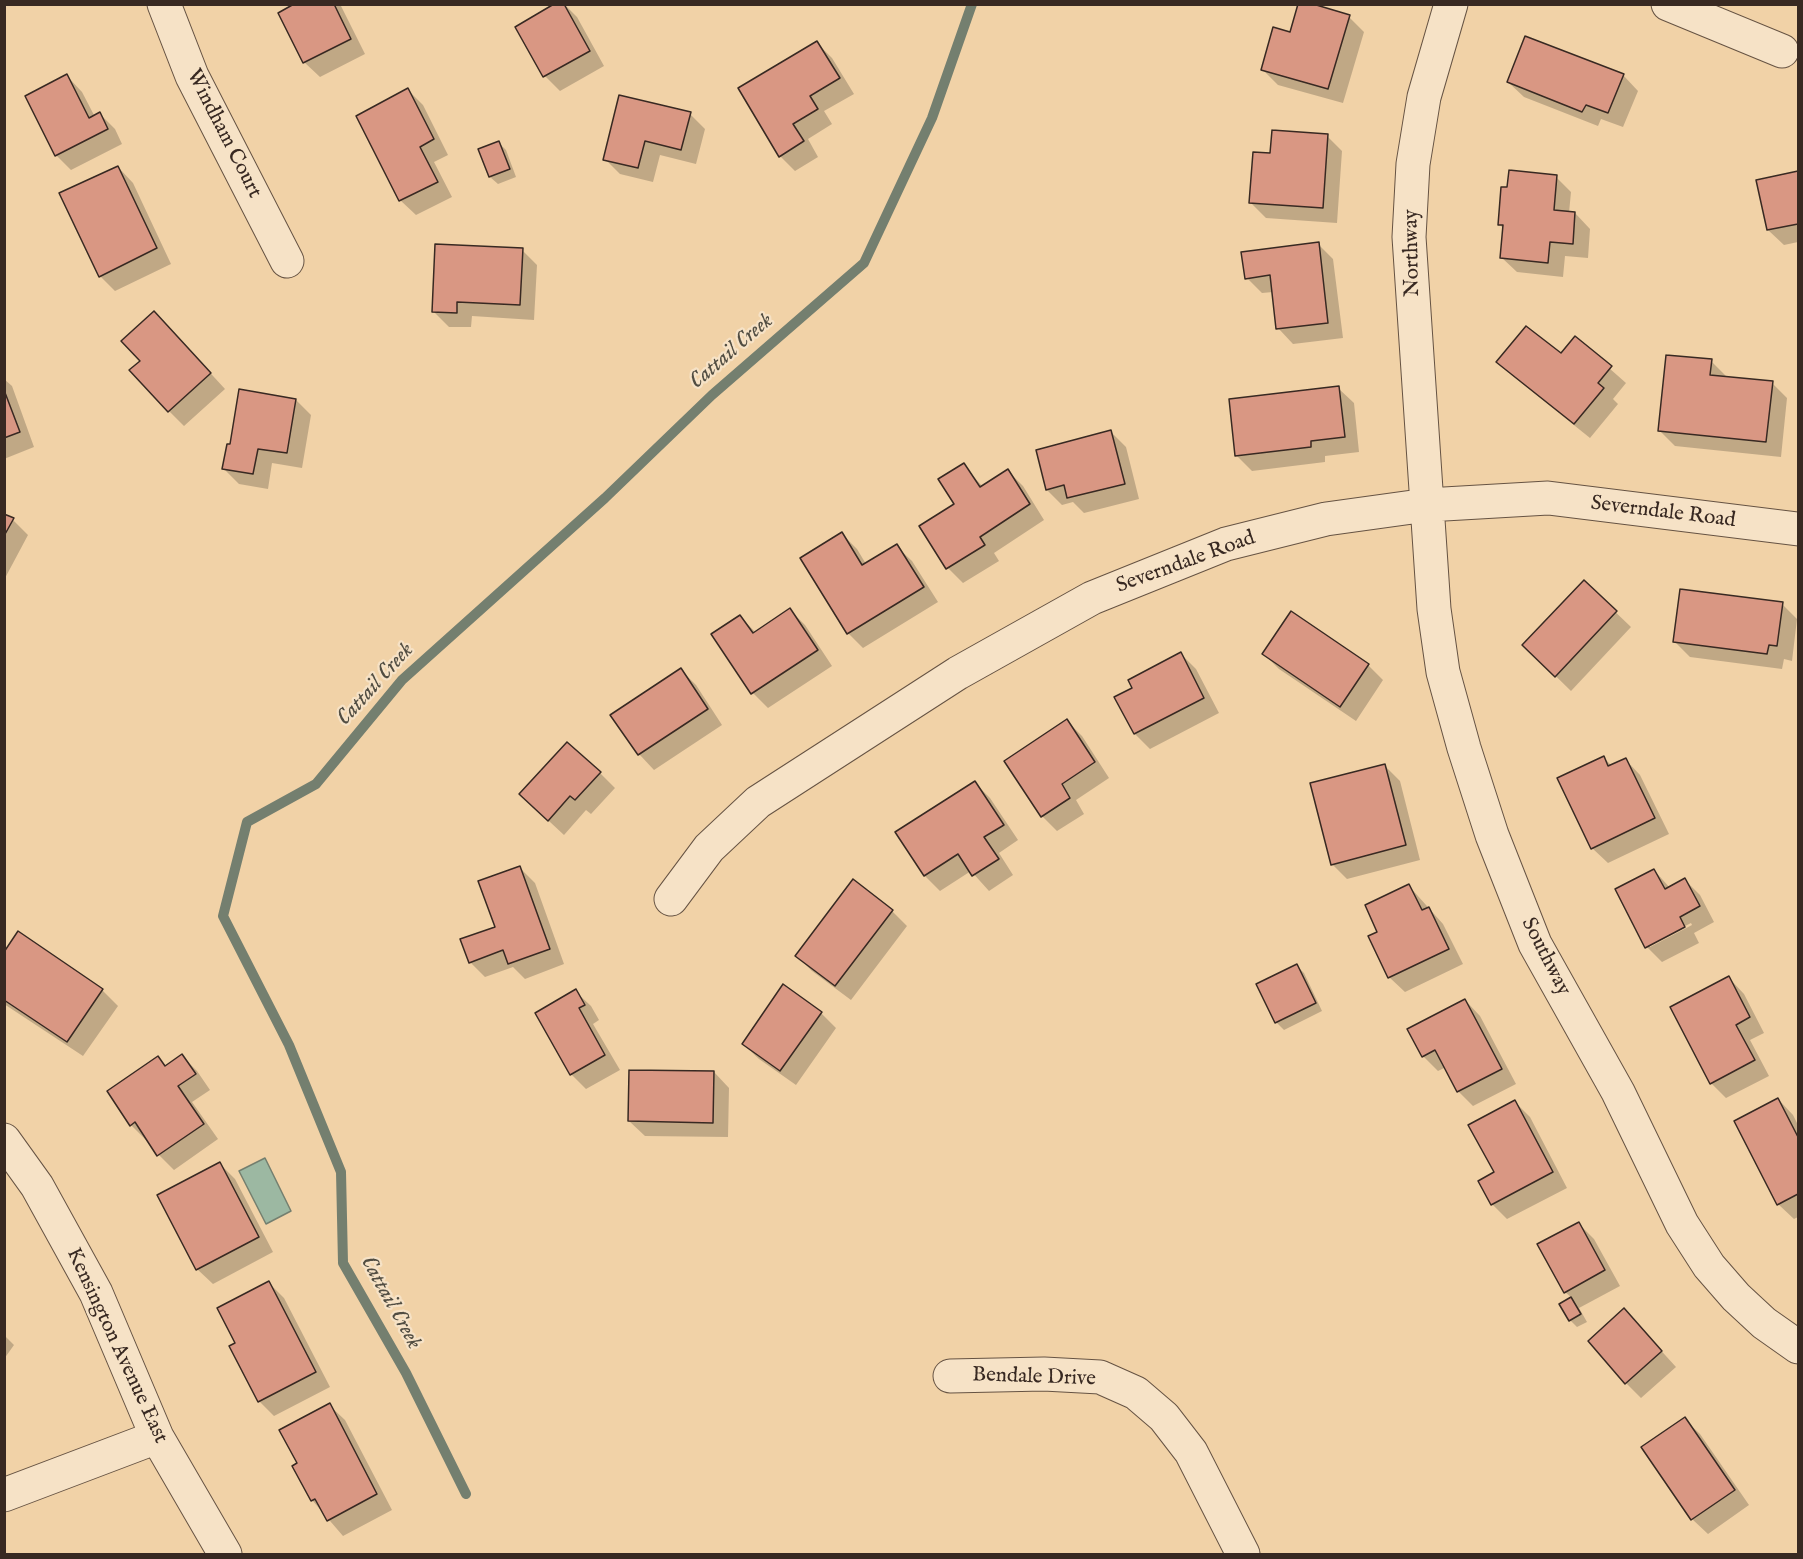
<!DOCTYPE html>
<style>
body{margin:0}
#map{position:relative;width:1803px;height:1559px;overflow:hidden;background:#f1d2a7;font-family:"IM FELL English",serif}
canvas{display:block}
.frame{position:absolute;inset:0;border:6px solid #382922;pointer-events:none}
</style>
<div id="map">
<canvas width="1803" height="1559"></canvas>
<div class="frame"></div>
</div>
<script>
const c = document.querySelector('canvas').getContext('2d');
c.lineJoin = 'round';
function paint(path, color) { c.fillStyle = color; c.fill(path, 'evenodd'); }
const toPath = rows => new Path2D(rows.map(r => 'M' + r).join(''));
function stroke(path, color, width, dash) { c.strokeStyle = color; c.lineWidth = width; c.lineCap = dash ? 'butt' : 'round'; c.setLineDash(dash || []); c.stroke(path); }
function label(font, color, halo, rows, align = 'center') {
  c.font = font + ' "IM FELL English",serif'; c.lineWidth = 4.5; c.setLineDash([]); c.textBaseline = 'middle'; c.strokeStyle = halo; c.fillStyle = color; for (const [text, x, y, turn = 0] of rows) {
    c.save(); c.translate(x, y); c.rotate((+turn || 0) * Math.PI / 180); c.textAlign = isNaN(turn) ? turn : align; if (halo) c.strokeText(text, 0, 0); c.fillText(text, 0, 0); c.restore();
  }
}
const water = toPath([
 [265,1158,291,1211,266,1224,239,1171,265,1158]
]);
const shadow = toPath([
 [297,4,340,4,365,54,320,77,304,62],
 [564,4,577,17,604,66,560,91,545,76,517,27],
 [1349,17,1364,32,1343,103,1278,85,1263,70,1291,34],
 [817,43,832,58,854,94,824,111,832,124,808,139,818,157,795,171,780,156],
 [1623,75,1638,91,1623,127,1601,119,1598,126,1524,97,1508,82],
 [67,76,82,92,95,117,100,114,115,129,122,144,71,170,56,155],
 [408,90,423,105,448,155,434,162,452,197,416,215,400,200],
 [690,114,705,129,696,164,660,155,653,182,620,174,605,159],
 [1327,136,1342,151,1337,223,1266,218,1251,203],
 [499,143,506,150,516,177,498,184,490,177,480,150],
 [118,167,133,183,171,264,115,291,100,276],
 [1798,172,1798,242,1784,245,1768,230,1758,181],
 [1556,177,1571,192,1569,213,1575,213,1590,229,1588,258,1565,256,1563,277,1517,272,1501,257,1504,229,1499,224],
 [1318,244,1333,259,1343,338,1293,344,1278,328,1273,292,1262,293,1247,278],
 [522,250,537,265,534,320,472,316,471,327,449,327,433,311],
 [169,328,225,389,184,426,169,411,142,361],
 [1575,338,1626,383,1613,399,1618,404,1590,438,1514,377,1498,362,1561,356],
 [1711,361,1726,376,1726,378,1772,383,1787,398,1781,457,1675,446,1660,431],
 [4,379,12,386,34,447,4,459],
 [1338,388,1354,403,1359,452,1325,456,1325,462,1252,471,1236,455],
 [296,400,311,415,302,468,272,463,268,489,239,484,224,469,231,446],
 [1111,432,1126,447,1139,499,1084,513,1073,502,1062,505,1047,490],
 [963,465,983,487,1008,471,1023,486,1044,520,994,553,999,561,963,583,948,568,921,526,956,504],
 [4,515,13,520,28,535,4,580],
 [842,534,857,549,866,564,896,546,912,561,938,602,863,648,848,633,802,559],
 [1584,582,1631,627,1571,691,1524,645],
 [1782,604,1797,619,1792,661,1784,659,1782,669,1690,657,1675,642],
 [790,610,805,625,832,666,768,708,753,693,713,634,740,616,756,633],
 [1181,654,1196,669,1219,713,1150,749,1135,734],
 [1264,654,1368,665,1383,680,1356,721,1279,669],
 [681,670,696,685,722,725,654,770,639,754],
 [1067,721,1082,736,1109,778,1076,800,1084,814,1057,831,1042,816],
 [1603,757,1612,766,1625,759,1640,775,1669,834,1608,863,1592,848],
 [1385,766,1400,781,1420,860,1347,879,1332,864],
 [600,773,615,788,591,814,586,810,564,835,536,809],
 [975,783,990,798,1018,840,999,853,1013,875,989,891,971,871,940,891,925,876,897,832],
 [520,868,535,883,564,964,525,979,513,967,485,977,470,962,496,928],
 [1654,870,1670,888,1685,880,1700,895,1714,922,1694,933,1699,943,1662,962,1647,947],
 [1691,923,1692,925,1650,947,1650,944],
 [1409,886,1443,924,1463,964,1405,992,1389,977,1379,932],
 [892,911,907,926,851,1000,812,971,797,956],
 [19,933,102,990,118,1006,83,1056,4,1004,4,954],
 [1297,966,1304,973,1322,1011,1284,1030,1276,1022,1258,984],
 [1729,978,1744,994,1764,1033,1750,1040,1769,1076,1726,1098,1711,1083],
 [784,987,821,1013,836,1028,796,1085,759,1059,743,1044],
 [575,991,591,1006,599,1020,593,1024,620,1070,586,1089,571,1074],
 [1465,1000,1480,1016,1516,1084,1473,1106,1458,1091,1446,1067,1438,1071,1423,1056],
 [182,1056,197,1071,210,1090,192,1102,218,1139,174,1170,159,1155,148,1139,146,1140,131,1125,158,1058,166,1067],
 [714,1072,729,1088,728,1137,645,1136,629,1121],
 [1778,1099,1793,1115,1798,1125,1798,1217,1794,1219,1778,1204],
 [1515,1102,1530,1117,1567,1188,1507,1219,1492,1204,1496,1173],
 [220,1164,235,1179,273,1252,213,1284,197,1269],
 [1579,1224,1594,1239,1620,1286,1579,1308,1587,1322,1577,1327,1570,1320,1561,1304,1572,1298,1565,1292],
 [269,1283,284,1298,330,1387,274,1416,259,1401,237,1344],
 [1624,1310,1676,1367,1641,1398,1626,1383],
 [4,1335,14,1345,4,1359],
 [329,1405,345,1420,392,1510,343,1536,312,1500,299,1464],
 [1684,1419,1700,1434,1749,1505,1708,1534,1692,1519]
]);
const stream = toPath([
 [466,1494,406,1373,343,1263,341,1172,289,1045,223,916,247,822,316,784,402,680,605,498,712,395,864,263,932,118,972,4]
]);
const building = toPath([
 [294,4,334,4,351,39,303,63,278,13,294,4],
 [554,4,564,4,590,51,543,77,515,27,554,4],
 [1298,4,1313,4,1350,15,1328,89,1261,70,1273,27,1290,32,1298,4],
 [1525,36,1624,74,1608,113,1586,105,1582,112,1507,82,1525,36],
 [817,41,840,78,810,96,818,109,793,124,804,141,779,157,738,88,817,41],
 [67,74,89,118,100,112,108,129,55,156,25,96,67,74],
 [408,88,434,139,420,147,438,182,399,201,356,116,408,88],
 [619,95,691,112,681,150,645,141,638,168,603,160,619,95],
 [1272,130,1328,134,1323,208,1249,203,1253,152,1270,153,1272,130],
 [499,141,510,169,489,177,478,149,499,141],
 [118,166,157,248,99,277,59,193,118,166],
 [1509,170,1557,175,1554,210,1575,212,1573,244,1550,242,1548,263,1500,258,1503,225,1498,225,1501,187,1507,187,1509,170],
 [1798,171,1798,224,1767,230,1756,180,1798,171],
 [1319,242,1328,323,1276,329,1270,275,1245,279,1241,252,1319,242],
 [435,244,523,248,520,305,457,302,457,313,432,312,435,244],
 [154,311,211,373,168,412,129,370,140,361,121,341,154,311],
 [1526,326,1561,353,1575,336,1612,366,1598,383,1604,388,1574,424,1496,362,1526,326],
 [1666,355,1712,359,1710,375,1773,381,1766,442,1658,431,1666,355],
 [1339,386,1345,437,1311,441,1311,447,1235,456,1229,399,1339,386],
 [239,389,296,399,287,453,258,449,253,474,222,469,227,444,230,444,239,389],
 [4,390,20,432,4,438,4,390],
 [1111,430,1125,484,1067,498,1064,485,1046,490,1036,450,1111,430],
 [964,463,980,487,1008,469,1030,504,980,537,985,545,946,569,919,526,954,504,938,479,964,463],
 [4,514,14,518,4,536,4,514],
 [842,532,862,565,897,544,924,587,847,634,800,558,842,532],
 [1584,580,1617,611,1555,677,1522,645,1584,580],
 [1680,589,1783,602,1777,646,1769,645,1767,654,1673,642,1680,589],
 [790,608,818,650,751,694,711,634,740,615,753,633,790,608],
 [1291,611,1369,664,1340,707,1262,654,1291,611],
 [1181,652,1204,698,1134,734,1114,697,1132,688,1128,680,1181,652],
 [681,668,708,709,638,755,610,715,681,668],
 [1067,719,1095,762,1062,784,1070,798,1041,817,1004,761,1067,719],
 [567,742,601,772,575,800,570,796,548,821,519,794,567,742],
 [1604,756,1608,766,1626,758,1655,818,1591,849,1557,778,1604,756],
 [1385,764,1406,845,1331,865,1310,783,1385,764],
 [975,781,1004,825,984,837,999,859,972,876,958,854,924,876,895,832,975,781],
 [520,866,550,949,508,964,503,950,469,963,460,939,495,927,478,881,520,866],
 [1654,869,1665,889,1685,878,1700,906,1680,917,1685,927,1645,948,1615,889,1654,869],
 [853,879,893,910,835,986,795,956,853,879],
 [1409,884,1422,910,1429,907,1449,949,1388,978,1368,936,1377,932,1365,905,1409,884],
 [18,931,103,989,67,1042,4,1000,4,952,18,931],
 [1297,964,1316,1003,1275,1023,1256,984,1297,964],
 [1729,976,1750,1017,1736,1025,1755,1060,1710,1084,1670,1007,1729,976],
 [783,984,822,1012,780,1071,742,1044,783,984],
 [576,989,585,1005,579,1008,605,1055,570,1075,535,1013,576,989],
 [1465,999,1502,1069,1457,1092,1435,1050,1422,1057,1407,1029,1465,999],
 [182,1054,196,1074,178,1086,204,1124,157,1156,135,1122,130,1126,107,1091,158,1056,165,1066,182,1054],
 [629,1070,714,1071,713,1123,628,1121,629,1070],
 [1778,1098,1798,1137,1798,1194,1777,1205,1734,1121,1778,1098],
 [1515,1100,1553,1172,1491,1205,1478,1181,1494,1172,1468,1125,1515,1100],
 [220,1162,259,1237,196,1270,157,1195,220,1162],
 [1579,1222,1605,1270,1564,1293,1537,1244,1579,1222],
 [269,1281,316,1372,258,1402,229,1346,235,1343,217,1308,269,1281],
 [1571,1297,1581,1314,1569,1321,1559,1304,1571,1297],
 [1624,1308,1662,1351,1625,1384,1588,1341,1624,1308],
 [330,1403,377,1494,327,1521,315,1499,311,1501,292,1466,297,1463,279,1430,330,1403],
 [1685,1417,1735,1490,1691,1520,1641,1447,1685,1417]
]);
const street = toPath([
 [164,4,192,76,287,261],
 [1451,4,1424,97,1413,164,1409,237,1434,609,1443,672,1464,748,1492,835,1535,944,1618,1092,1682,1224,1709,1266,1736,1297,1764,1323,1798,1347],
 [1668,4,1782,51],
 [671,899,709,848,758,802,958,673,1092,598,1226,544,1326,519,1427,505,1548,498,1798,529],
 [4,1140,37,1186,96,1293,157,1437,225,1554],
 [950,1376,1044,1374,1100,1377,1136,1393,1164,1417,1191,1452,1243,1554],
 [4,1495,157,1437]
]);
const streetNames = [
 ["Windham Court",223,134,63],
 ["Northway",1413,253,-91],
 ["Severndale Road",1663,513,7],
 ["Severndale Road",1186,563,-20],
 ["Southway",1545,957,63],
 ["Kensington Avenue East",116,1346,65],
 ["Bendale Drive",1034,1378,2]
];
const waterNames = [
 ["Cattail Creek",732,352,-41],
 ["Cattail Creek",376,685,-48],
 ["Cattail Creek",390,1303,61]
];
paint(water, '#9cb8a2');
stroke(water, '#747f6f', 1.5);
paint(shadow, '#0003');
stroke(stream, '#747f6f', 10);
paint(building, '#d99783');
stroke(building, '#382922', 1.5);
stroke(street, '#665343', 35);
stroke(street, '#f6e2c6', 33);
label('21px', '#382922', '#f6e2c6', streetNames);
label('italic 22px', '#514d42', '#f6e2c6', waterNames);
</script>
